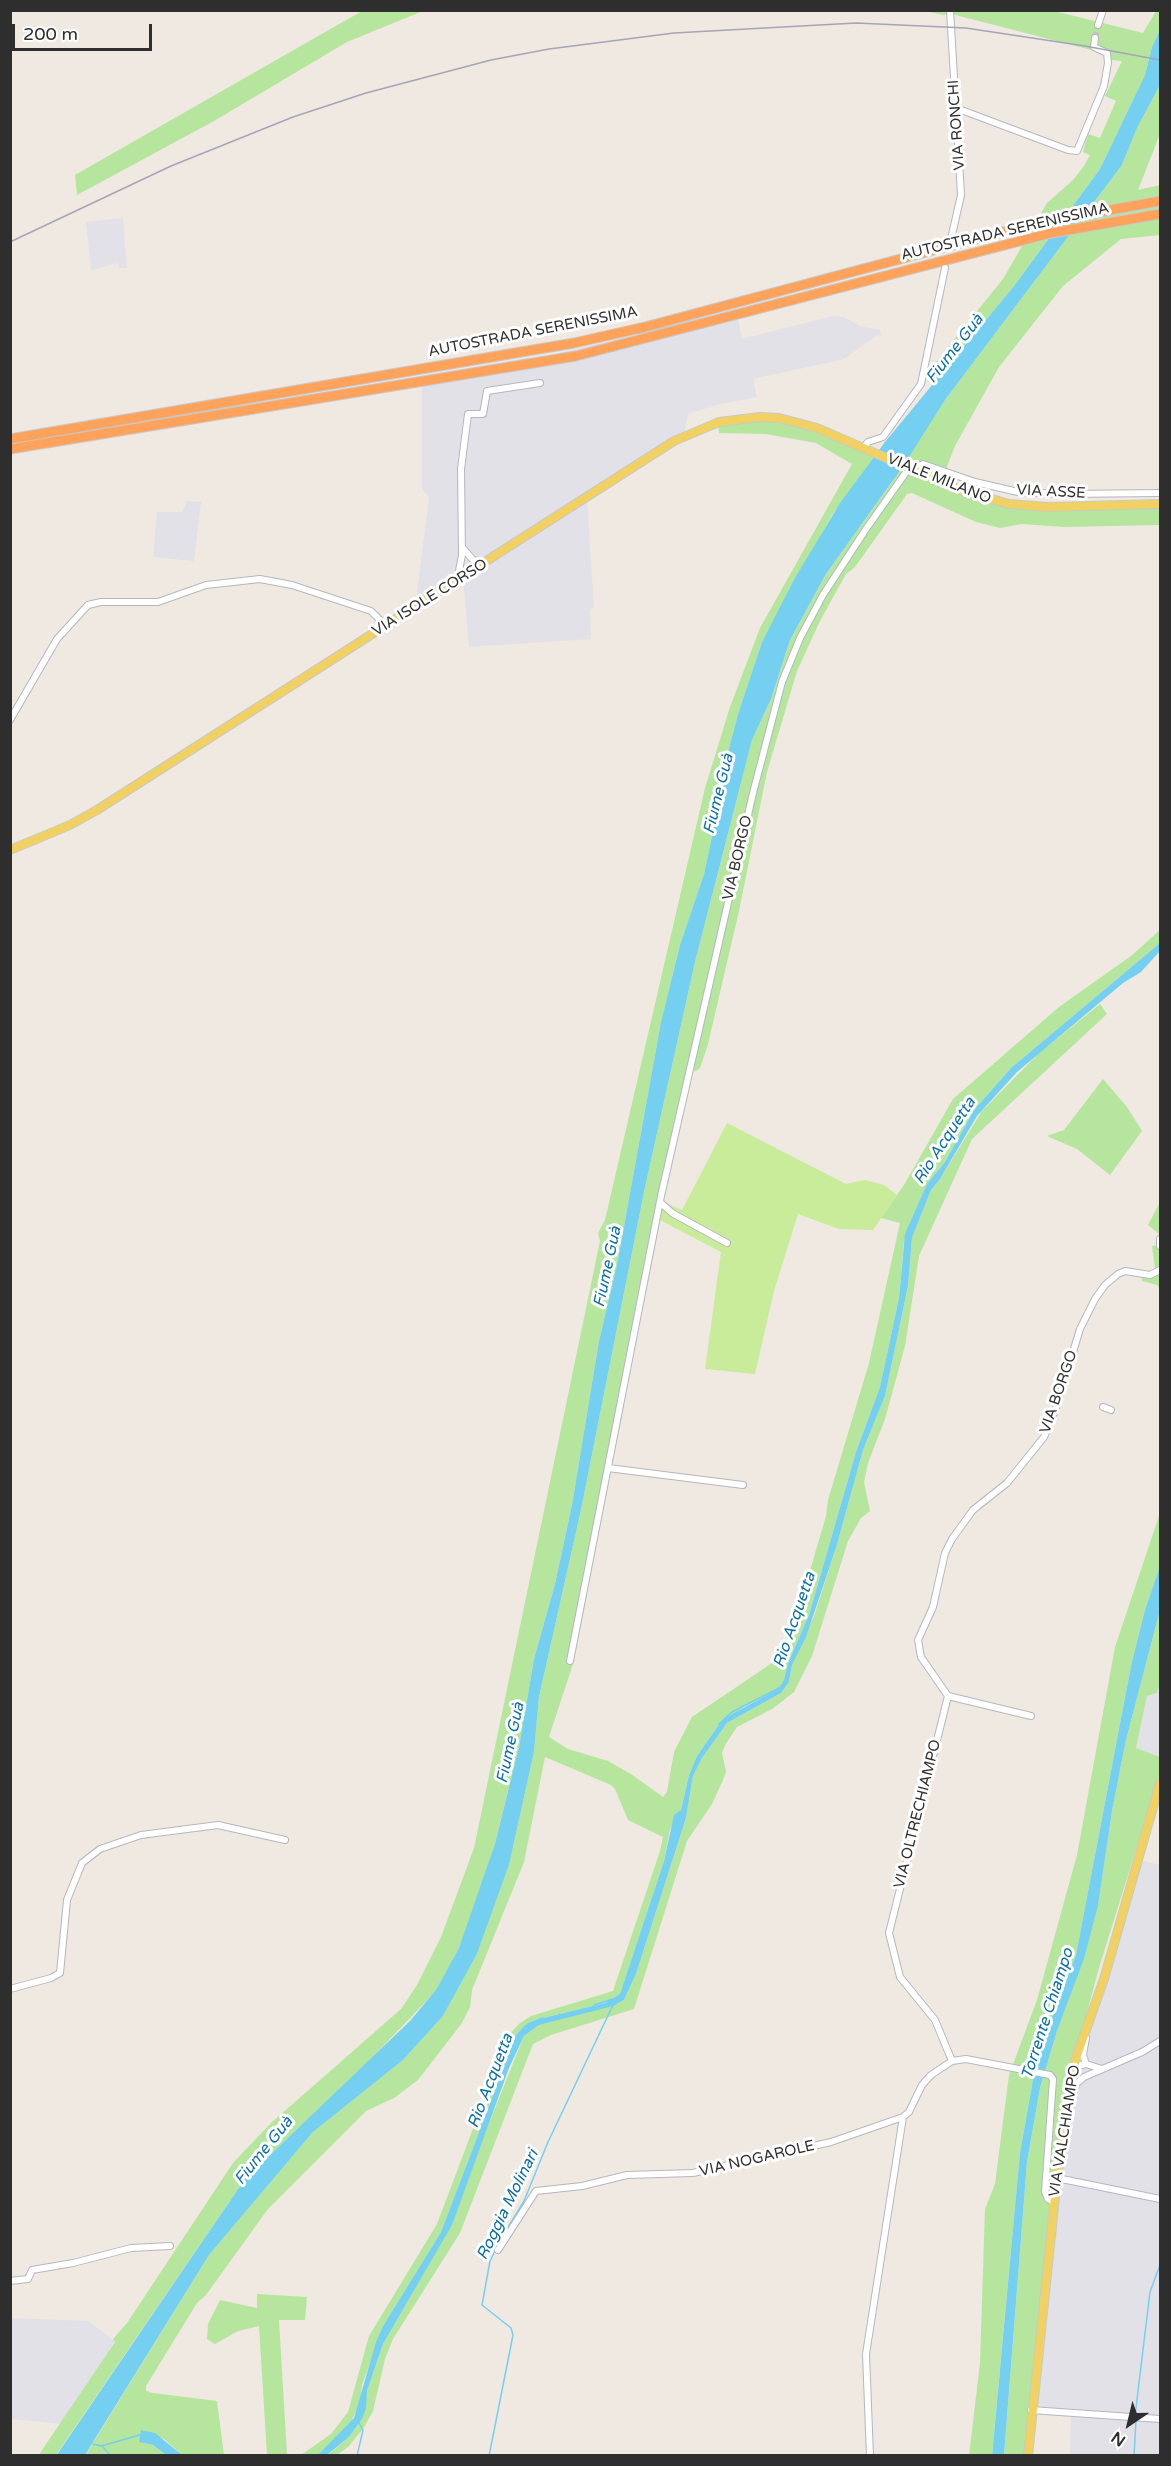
<!DOCTYPE html>
<meta charset="utf-8">
<style>
body{margin:0}
#map{position:relative;width:1171px;height:2466px;overflow:hidden;background:#efe9e1;font-family:"Varela Round",sans-serif}
canvas{display:block}
.frame{position:absolute;inset:0;border:12px solid #2e2e2e;pointer-events:none}
.north{position:absolute;left:1099px;top:2394px;width:60px;height:60px;-webkit-text-stroke:4px #fff;paint-order:stroke;rotate:215deg;font-size:16px;font-weight:700;line-height:24px;text-align:center;color:#2e2e2e}
.north::after{content:'';display:block;margin:auto;width:21px;height:27px;background:#2e2e2e;clip-path:polygon(50% 0,100% 100%,50% 72%,0 100%)}
.scale{position:absolute;left:12px;top:24px;width:140px;height:27px;box-sizing:border-box;border:3px solid #2e2e2e;border-top:0;padding-left:8px;font-size:18px;line-height:21px;white-space:nowrap;color:#2e2e2e;-webkit-text-stroke:4px #fff;paint-order:stroke}
</style>
<div id="map">
<canvas width="1171" height="2466"></canvas>
<div class="frame"></div>
<div class="north">N</div>
<div class="scale">200 m</div>
</div>
<script>
const c = document.querySelector('canvas').getContext('2d');
c.lineJoin = 'round';
function paint(path, color) { c.fillStyle = color; c.fill(path, 'evenodd'); }
const toPath = rows => new Path2D(rows.map(r => 'M' + r).join(''));
function stroke(path, color, width, dash) { c.strokeStyle = color; c.lineWidth = width; c.lineCap = dash ? 'butt' : 'round'; c.setLineDash(dash || []); c.stroke(path); }
function label(font, color, halo, rows, align = 'center') {
  c.font = font + ' "Varela Round",sans-serif'; c.lineWidth = 6; c.setLineDash([]); c.textBaseline = 'middle'; c.strokeStyle = halo; c.fillStyle = color; for (const [text, x, y, turn = 0] of rows) {
    c.save(); c.translate(x, y); c.rotate((+turn || 0) * Math.PI / 180); c.textAlign = isNaN(turn) ? turn : align; if (halo) c.strokeText(text, 0, 0); c.fillText(text, 0, 0); c.restore();
  }
}
const industrial = toPath([
 [123,218,127,268,119,268,118,263,91,270,86,222],
 [736,309,742,339,833,316,844,317,860,326,880,330,881,336,877,335,844,359,753,379,757,397,716,405,688,414,684,436,587,498,594,608,590,609,591,639,469,647,463,577,415,608,429,497,422,489,422,376,543,357],
 [187,501,201,502,194,561,153,557,157,512,182,512],
 [1160,1684,1160,1757,1136,1748,1147,1696,1157,1693],
 [1140,1860,1160,1865,1160,2455,1070,2455,1071,2414,1032,2411,1069,2082],
 [11,2318,88,2321,115,2341,62,2424,11,2419]
]);
const green = toPath([
 [362,11,423,11,347,42,214,121,77,195,75,175],
 [925,11,1054,11,1143,33,1156,11,1160,11,1160,30,1152,47,1145,75,1100,169,1014,286,937,379,932,367,1003,279,1047,203,1073,180,1084,166,1090,155,1083,152,1088,134,1100,138,1116,101,1105,96,1122,61,1111,60,1108,54,1099,52,948,13,944,15],
 [1160,85,1160,134,1138,190,1160,185,1160,235,1121,239,1063,286,999,367,955,446,941,482,1023,506,1160,504,1160,525,1064,527,1022,524,1000,528,976,522,912,493,907,494,855,567,846,574,820,621,797,671,767,772,739,911,708,1044,700,1068,696,1071,689,1069,572,1667,549,1737,568,1749,608,1761,631,1774,663,1797,667,1792,674,1752,692,1717,778,1659,785,1649,794,1625,826,1516,828,1500,869,1363,900,1223,881,1218,904,1185,953,1099,1059,1007,1131,956,1160,930,1160,943,1011,1068,974,1110,945,1162,927,1184,904,1241,899,1298,880,1387,856,1452,809,1615,788,1663,784,1680,778,1689,748,1704,719,1725,697,1756,689,1775,681,1810,670,1829,664,1861,620,1994,605,2003,539,2019,525,2025,516,2035,441,2232,383,2326,362,2385,360,2403,350,2424,319,2455,301,2455,331,2434,348,2412,369,2336,437,2224,508,2036,520,2023,531,2016,613,1991,660,1851,663,1837,628,1820,615,1789,611,1785,545,1757,524,1862,472,1990,470,2007,462,2023,418,2080,394,2098,366,2111,268,2209,206,2295,197,2303,146,2386,146,2391,153,2393,217,2401,224,2455,182,2455,164,2439,142,2430,139,2442,153,2445,166,2455,85,2456,209,2255,313,2132,403,2060,443,2016,477,1954,509,1865,534,1752,539,1697,582,1505,644,1192,695,962,752,740,771,699,790,640,826,574,890,485,945,400,1122,165,1137,128],
 [738,420,796,421,876,454,832,515,762,642,738,714,724,768,721,794,704,874,680,945,661,1022,617,1265,599,1341,572,1505,555,1584,534,1659,519,1747,495,1844,473,1914,459,1948,436,1991,364,2066,245,2179,56,2455,38,2456,115,2342,113,2339,127,2323,233,2163,271,2123,401,2009,417,1985,441,1937,474,1848,600,1241,598,1233,605,1220,705,788,730,707,760,628,852,464,816,443,766,434,719,433,718,423],
 [1100,1004,1107,1014,972,1139,919,1256,905,1346,885,1419,868,1463,864,1482,870,1511,861,1518,848,1541,812,1656,794,1692,772,1709,737,1727,725,1745,722,1753,726,1772,723,1780,712,1804,687,1841,634,2009,551,2035,533,2044,460,2233,393,2339,385,2359,373,2411,363,2429,348,2447,337,2455,327,2456,349,2437,362,2419,367,2391,383,2344,440,2245,524,2036,539,2025,619,2003,624,2000,636,1974,686,1818,693,1776,702,1758,727,1723,781,1693,789,1682,792,1665,814,1616,836,1548,863,1450,885,1396,908,1286,912,1238,931,1190,940,1179,982,1111,1038,1054],
 [1103,1079,1127,1107,1142,1131,1110,1175,1077,1149,1047,1136,1064,1130],
 [1160,1202,1160,1289,1157,1285,1142,1281,1142,1274,1148,1275,1155,1269,1152,1246,1160,1245,1160,1235,1148,1225],
 [1160,1513,1160,1566,1145,1610,1131,1666,1076,1955,1040,2048,1035,2068,1020,2153,992,2455,969,2456,980,2363,985,2209,995,2184,1009,2075,1037,2000,1077,1855,1115,1647],
 [1160,1610,1160,1684,1157,1693,1147,1696,1136,1748,1160,1757,1160,1773,1098,1971,1069,2082,1027,2455,1004,2456,1027,2162,1040,2088,1057,2031,1084,1958,1098,1906,1112,1811,1126,1740],
 [257,2294,307,2297,305,2320,279,2320,287,2455,267,2455,259,2326,238,2331,215,2344,207,2339,208,2324,220,2300,257,2308]
]);
const pitch = toPath([
 [727,1123,846,1184,865,1180,884,1185,897,1195,873,1230,839,1229,798,1214,774,1291,755,1374,705,1369,721,1252,658,1219,661,1201,682,1210]
]);
const water = toPath([
 [1160,30,1160,85,1137,128,1122,165,945,400,904,465,826,574,790,640,771,699,752,740,695,962,644,1192,582,1505,539,1697,534,1752,509,1865,477,1954,443,2016,403,2060,313,2132,209,2255,85,2455,56,2456,245,2179,410,2021,436,1990,459,1948,495,1844,519,1747,534,1659,555,1584,572,1505,599,1341,617,1265,661,1022,680,945,704,874,721,794,724,768,738,714,762,642,795,578,840,503,885,442,1014,286,1100,169,1145,75,1152,47],
 [1160,943,1160,951,1141,972,1123,983,1017,1072,977,1116,940,1179,931,1190,912,1238,908,1286,885,1396,863,1450,836,1548,806,1637,792,1665,789,1682,781,1693,727,1723,702,1758,693,1776,686,1818,636,1974,624,2000,613,2006,539,2025,524,2036,509,2068,452,2225,383,2344,367,2391,366,2408,362,2419,349,2437,327,2455,318,2455,354,2418,376,2342,383,2326,441,2232,516,2035,525,2025,539,2019,605,2003,620,1994,664,1861,674,1815,681,1810,689,1775,697,1756,723,1719,778,1689,784,1680,788,1663,809,1615,856,1452,880,1387,899,1298,905,1234,927,1184,945,1162,974,1110,1011,1068],
 [1160,1566,1160,1610,1126,1740,1112,1811,1098,1906,1084,1959,1057,2031,1040,2088,1027,2162,1004,2455,992,2456,1020,2153,1035,2068,1040,2048,1076,1955,1131,1666,1145,1610],
 [141,2430,155,2433,182,2455,166,2455,153,2445,139,2442]
]);
const stream = toPath([
 [719,1724,732,1712,781,1687],
 [594,2005,613,1999],
 [528,2024,543,2018],
 [498,2244,524,2201,548,2142,613,2005],
 [1135,2416,1150,2292,1160,2265],
 [93,2444,101,2446,140,2435],
 [102,2446,111,2456],
 [357,2456,363,2430,359,2423],
 [489,2456,513,2335,511,2328,482,2305,490,2261,495,2251],
 [1134,2456,1136,2420]
]);
const minorTunnel = toPath([
 [1095,38,1098,25]
]);
const minor = toPath([
 [950,10,961,195,951,239],
 [1098,25,1103,10],
 [956,108,1068,150,1077,151,1104,86,1108,63,1107,53,1094,47,1095,38],
 [863,448,868,442,883,437,921,384,945,268],
 [913,470,923,464,975,482,1018,492,1065,494,1160,493],
 [462,547,473,560,484,562],
 [457,581,462,555,461,469,468,414,483,414,487,391,540,383],
 [10,720,57,639,88,605,101,602,158,602,206,585,260,579,292,585,371,611,386,626],
 [661,1203,672,1213,727,1243],
 [1160,1239,1160,1246],
 [1103,1407,1111,1410],
 [608,1468,743,1485],
 [570,1661,661,1196,753,793,782,682,800,638,823,595,864,532,909,468],
 [948,1696,1031,1716],
 [10,1989,51,1978,60,1973,67,1900,82,1863,100,1849,141,1835,218,1825,285,1840],
 [1086,2038,1083,2055,1086,2064],
 [952,2061,935,2020,900,1977,889,1933,948,1696,921,1657,918,1640,933,1607,945,1553,952,1539,973,1510,1007,1483,1044,1437,1056,1408,1080,1329,1095,1299,1105,1285,1118,1274,1125,1271,1150,1275,1160,1270],
 [1074,2067,1086,2064,1102,2069],
 [1072,2097,1076,2084,1084,2077,1142,2052,1160,2041],
 [1057,2178,1160,2199],
 [498,2250,536,2191,582,2186,627,2175,693,2173,831,2142,903,2117,909,2112,922,2085,931,2075,952,2061,966,2059,1050,2075,1053,2079,1045,2192,1048,2199,1054,2202],
 [10,2281,28,2279,32,2270,73,2263,131,2248,170,2246],
 [1031,2410,1160,2419],
 [870,2456,866,2354,903,2117]
]);
const major = toPath([
 [10,850,70,825,97,810,674,441,719,422,760,417,779,418,817,428,960,490,1009,504,1048,507,1160,504],
 [1028,2456,1057,2178,1070,2087,1076,2058,1104,1979,1160,1783]
]);
const highway = toPath([
 [10,439,574,343,645,327,1028,225,1160,201],
 [10,449,576,356,1051,233,1160,214]
]);
const rail = toPath([
 [10,242,171,166,293,117,366,93,491,60,549,49,674,33,856,23,966,28,1085,46,1160,60]
]);
const streetNames = [
 ["VIA RONCHI",957,125,-94],
 ["AUTOSTRADA SERENISSIMA",1005,232,-13],
 ["AUTOSTRADA SERENISSIMA",533,332,-11],
 ["VIALE MILANO",939,479,22],
 ["VIA ASSE",1051,492,3],
 ["VIA ISOLE CORSO",430,598,-32],
 ["VIA BORGO",738,858,-77],
 ["VIA BORGO",1059,1392,-71],
 ["VIA OLTRECHIAMPO",918,1814,-76],
 ["VIA VALCHIAMPO",1065,2131,-81],
 ["VIA NOGAROLE",757,2159,-13]
];
const waterNames = [
 ["Fiume Guà",955,349,-52],
 ["Fiume Guà",719,794,-76],
 ["Rio Acquetta",945,1141,-57],
 ["Fiume Guà",608,1267,-78],
 ["Rio Acquetta",795,1620,-71],
 ["Fiume Guà",511,1743,-78],
 ["Torrente Chiampo",1048,2014,-72],
 ["Rio Acquetta",491,2081,-69],
 ["Fiume Guà",264,2151,-51],
 ["Roggia Molinari",508,2205,-64]
];
paint(industrial, '#e3e1e8');
paint(green, '#b6e59e');
paint(pitch, '#c9ec9a');
paint(water, '#75cff0');
stroke(stream, '#75cff0', 1.5);
stroke(minorTunnel, '#c8c4bd', 6, [6, 3]);
stroke(minor, '#b4b7c1', 8);
stroke(major, '#c9c9c9', 10);
stroke(highway, '#c9c9c9', 11);
stroke(minor, '#fff', 6);
stroke(major, '#f2d163', 8);
stroke(highway, '#ffa35c', 9);
stroke(rail, '#a3a6b8', 1.5);
label('15px', '#2e2e2e', '#fff', streetNames);
label('italic 16px', '#0d6fa3', '#fff', waterNames);
</script>
